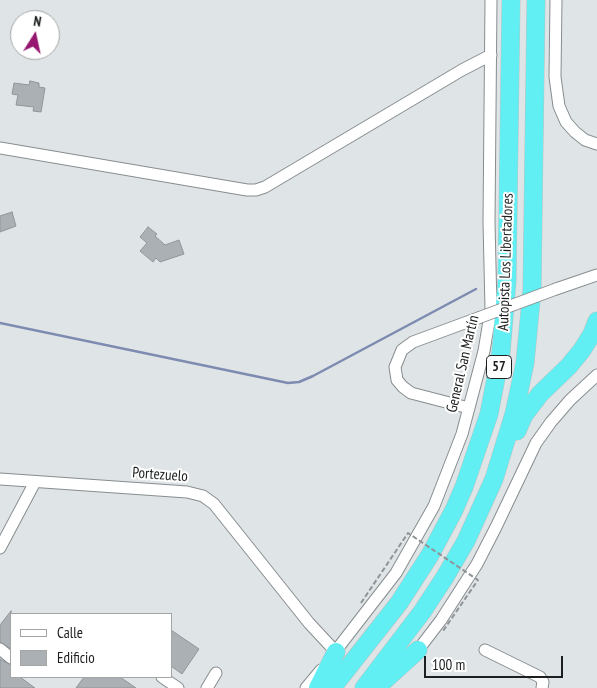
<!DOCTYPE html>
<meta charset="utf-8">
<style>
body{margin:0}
#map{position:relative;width:597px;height:688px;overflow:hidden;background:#dfe5e7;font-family:"PT Sans Narrow",sans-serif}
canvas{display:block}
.legend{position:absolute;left:10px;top:613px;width:162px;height:65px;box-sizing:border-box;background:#fff;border:1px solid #a4a5a5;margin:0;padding:6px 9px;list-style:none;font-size:15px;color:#1c1e1f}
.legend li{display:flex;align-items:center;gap:10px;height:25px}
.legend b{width:25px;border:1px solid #a4a5a5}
.north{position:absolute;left:10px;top:10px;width:50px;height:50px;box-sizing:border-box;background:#fff;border:1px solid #a4a5a5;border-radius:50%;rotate:10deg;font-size:14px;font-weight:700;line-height:20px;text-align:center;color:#1c1e1f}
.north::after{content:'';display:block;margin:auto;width:18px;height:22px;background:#961770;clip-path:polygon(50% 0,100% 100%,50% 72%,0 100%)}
.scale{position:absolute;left:424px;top:656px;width:139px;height:22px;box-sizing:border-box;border:2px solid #1c1e1f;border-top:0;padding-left:6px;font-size:15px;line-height:18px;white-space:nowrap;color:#1c1e1f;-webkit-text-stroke:4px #fff;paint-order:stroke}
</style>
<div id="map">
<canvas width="597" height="688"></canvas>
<ul class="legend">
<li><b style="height:6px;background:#fff"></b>Calle</li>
<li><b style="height:14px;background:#abb0b4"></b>Edificio</li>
</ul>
<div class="north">N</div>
<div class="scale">100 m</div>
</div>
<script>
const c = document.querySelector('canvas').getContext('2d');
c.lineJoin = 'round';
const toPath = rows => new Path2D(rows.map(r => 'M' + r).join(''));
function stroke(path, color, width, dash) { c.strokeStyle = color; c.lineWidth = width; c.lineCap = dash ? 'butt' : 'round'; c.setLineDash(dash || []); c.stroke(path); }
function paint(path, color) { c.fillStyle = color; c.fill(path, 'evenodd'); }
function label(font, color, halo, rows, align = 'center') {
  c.font = font + ' "PT Sans Narrow",sans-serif'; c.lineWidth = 4; c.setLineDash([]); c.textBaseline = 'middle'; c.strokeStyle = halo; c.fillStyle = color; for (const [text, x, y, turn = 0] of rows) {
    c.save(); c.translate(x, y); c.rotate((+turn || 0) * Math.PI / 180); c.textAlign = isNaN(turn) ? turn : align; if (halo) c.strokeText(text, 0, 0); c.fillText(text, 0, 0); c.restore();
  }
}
const stream = toPath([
 [0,323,288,383,299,382,313,376,476,289]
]);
const building = toPath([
 [30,81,39,83,39,87,45,88,41,112,33,111,34,107,16,105,18,95,12,94,14,83,29,85,30,81],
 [12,212,16,226,0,232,0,216,12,212],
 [148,227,157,234,155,236,165,245,179,240,184,254,160,262,156,258,153,262,140,251,147,243,140,237,148,227],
 [11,611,11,649,0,642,0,625,11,611],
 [171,630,199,649,182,674,171,666,171,630],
 [0,659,11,665,11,677,20,677,35,688,0,688,0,659],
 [84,677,120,677,136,688,76,688,84,677]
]);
const minor = toPath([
 [556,0,555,77,559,106,566,122,575,132,585,140,597,144],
 [0,148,247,190,256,190,265,187,462,70,491,55],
 [556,289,597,275],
 [469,408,411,393,403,387,397,380,395,367,402,350,413,342,478,318],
 [0,479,187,492,203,496,214,504,309,623,336,652],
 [0,548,35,482],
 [0,649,11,658],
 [485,650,540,677,543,682,542,688],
 [415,654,441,620,477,564,496,527,536,443,551,422,570,400,597,375],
 [331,657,396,573,434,506,462,434,484,351,491,309,489,222,491,0],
 [162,677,178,688],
 [207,688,216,673],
 [306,688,321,670]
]);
const highway = toPath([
 [517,431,524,415,540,394,569,366,582,350,592,334,597,321],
 [318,688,336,652],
 [332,688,399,603,430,555,454,510,464,487,489,414,501,352,507,281,511,0],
 [364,688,422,612,445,577,466,541,494,479,514,414,525,363,532,290,536,0],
 [376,688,418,650]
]);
const pathBridge = toPath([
 [361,603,408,533,478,580,443,631]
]);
const minorBridge = toPath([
 [478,318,556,289]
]);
const shields = [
 [499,367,25]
];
const shieldNames = [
 ["57",499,367]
];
const streetNames = [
 ["Autopista Los Libertadores",506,262,-88],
 ["General San Martín",463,364,-77],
 ["Portezuelo",160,475,4]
];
stroke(stream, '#7e8bb1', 2.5);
paint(building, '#abb0b4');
stroke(building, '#919599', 1);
stroke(minor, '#878d8f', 13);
stroke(highway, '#bfc0c0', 19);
stroke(minor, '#fff', 11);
stroke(highway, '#61eff3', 18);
stroke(minorBridge, '#878d8f', 13, []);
stroke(pathBridge, '#909496', 2, [5, 2.5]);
stroke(minorBridge, '#fff', 11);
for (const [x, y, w] of shields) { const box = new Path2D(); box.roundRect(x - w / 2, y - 11.5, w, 23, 4); c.fillStyle = '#fff'; c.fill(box); stroke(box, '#1c1e1f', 1); }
label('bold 14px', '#1c1e1f', null, shieldNames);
label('15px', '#1c1e1f', '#fff', streetNames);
</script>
